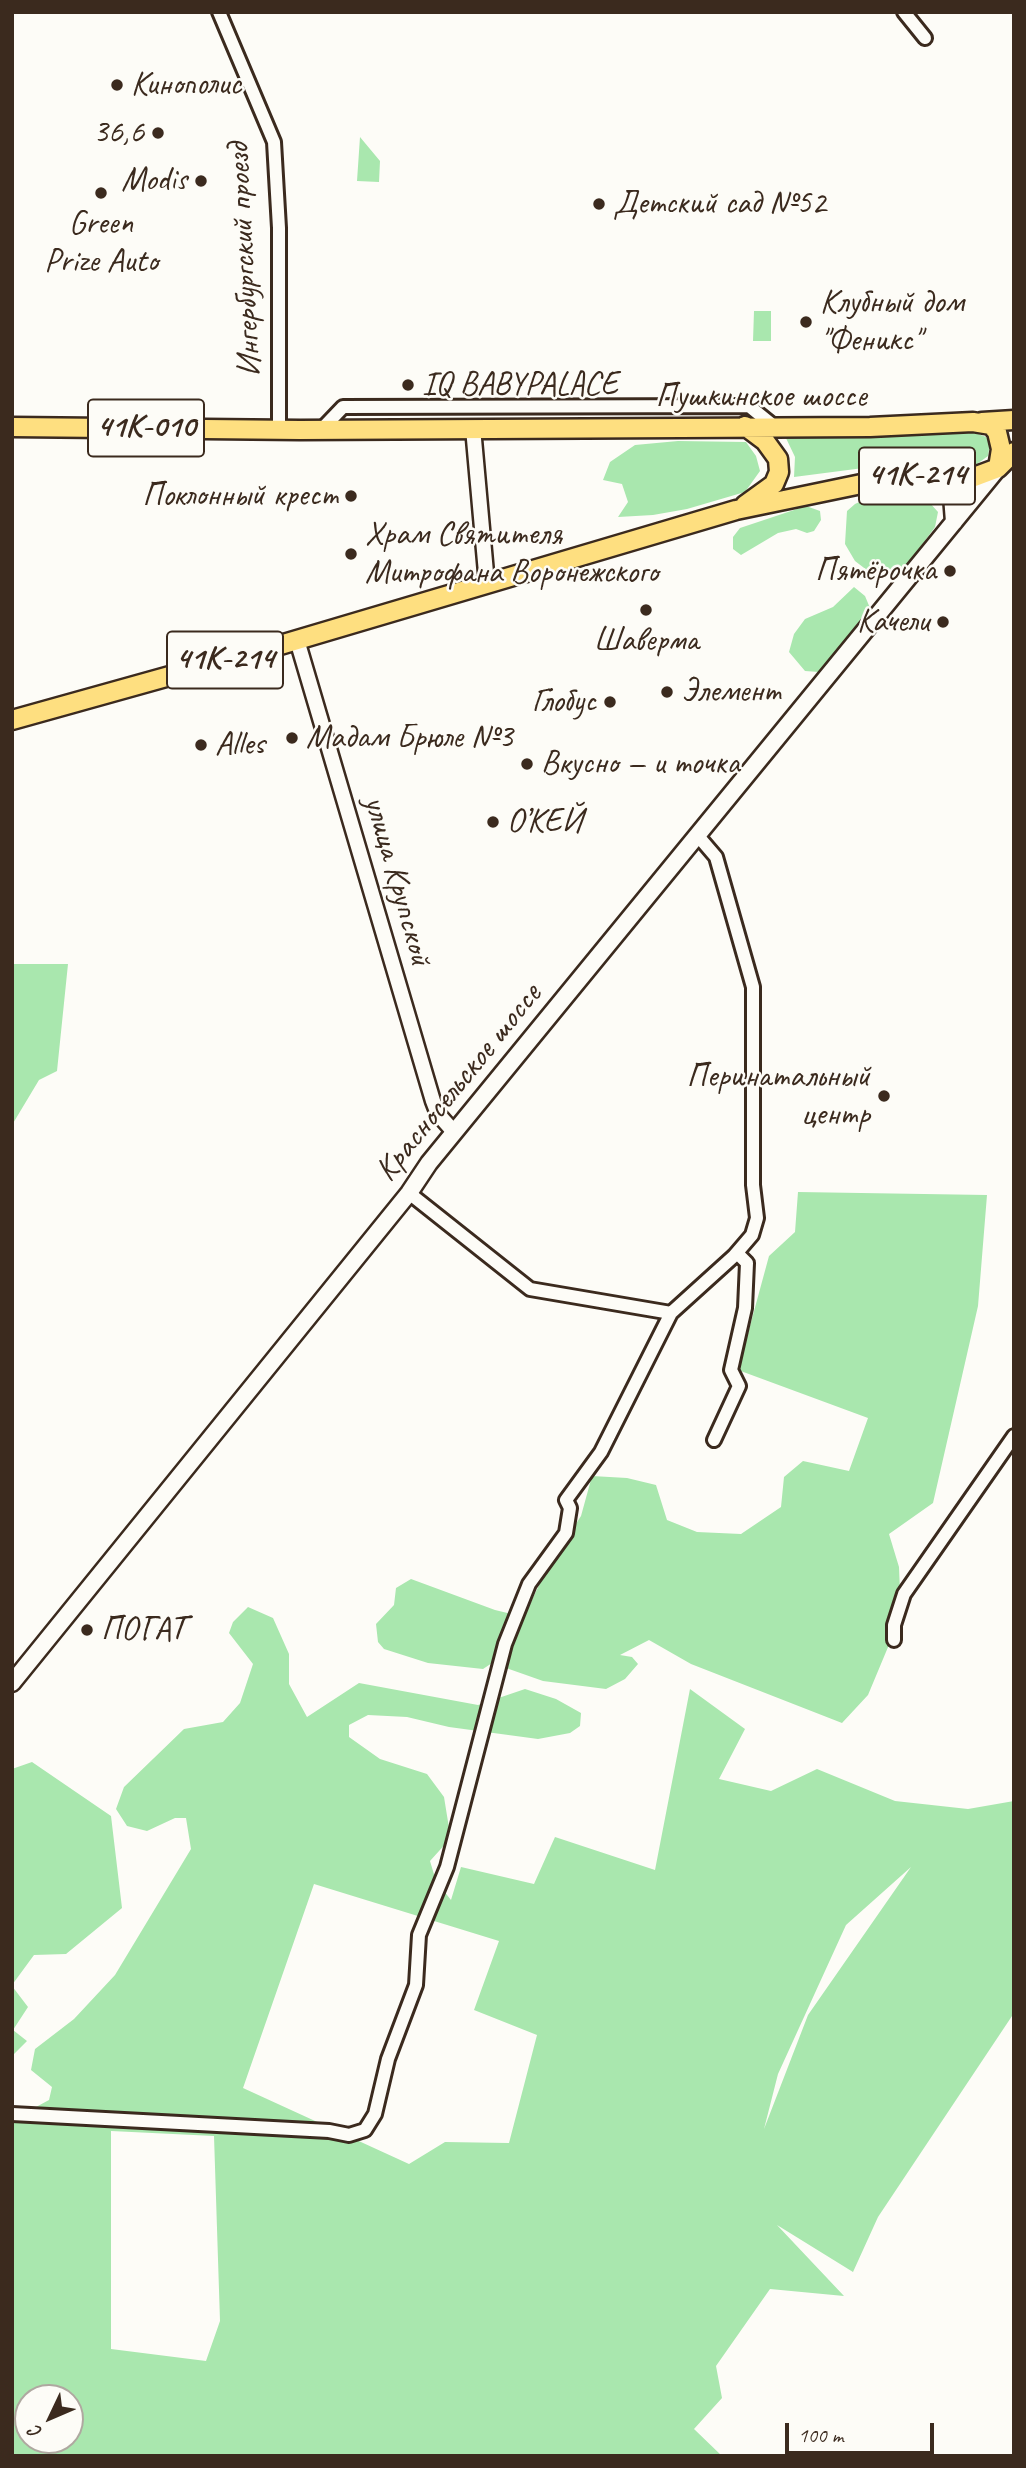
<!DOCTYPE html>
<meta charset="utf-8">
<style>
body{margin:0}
#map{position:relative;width:1026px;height:2468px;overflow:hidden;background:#fdfcf7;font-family:Caveat,sans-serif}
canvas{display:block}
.frame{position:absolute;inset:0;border:14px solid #3b2a1e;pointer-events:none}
.north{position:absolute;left:14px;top:2384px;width:70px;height:70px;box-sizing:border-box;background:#fdfcf7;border:2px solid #afa8a0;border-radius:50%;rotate:226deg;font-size:19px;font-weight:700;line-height:28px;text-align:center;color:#3b2a1e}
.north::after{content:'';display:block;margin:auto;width:24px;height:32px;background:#3b2a1e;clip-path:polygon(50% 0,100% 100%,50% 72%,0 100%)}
.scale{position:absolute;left:785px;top:2423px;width:149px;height:32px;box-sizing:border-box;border:4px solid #3b2a1e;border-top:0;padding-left:9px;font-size:21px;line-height:24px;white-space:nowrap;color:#3b2a1e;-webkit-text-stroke:5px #fdfcf7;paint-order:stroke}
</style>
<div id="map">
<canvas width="1026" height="2468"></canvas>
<div class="frame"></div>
<div class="north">С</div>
<div class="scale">100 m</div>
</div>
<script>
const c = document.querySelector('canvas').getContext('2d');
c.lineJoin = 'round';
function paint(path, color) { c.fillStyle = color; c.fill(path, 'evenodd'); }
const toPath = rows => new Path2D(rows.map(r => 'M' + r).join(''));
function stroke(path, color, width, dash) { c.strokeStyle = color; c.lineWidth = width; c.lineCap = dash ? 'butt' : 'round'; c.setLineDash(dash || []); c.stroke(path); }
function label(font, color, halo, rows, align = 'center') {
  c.font = font + ' Caveat,sans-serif'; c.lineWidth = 5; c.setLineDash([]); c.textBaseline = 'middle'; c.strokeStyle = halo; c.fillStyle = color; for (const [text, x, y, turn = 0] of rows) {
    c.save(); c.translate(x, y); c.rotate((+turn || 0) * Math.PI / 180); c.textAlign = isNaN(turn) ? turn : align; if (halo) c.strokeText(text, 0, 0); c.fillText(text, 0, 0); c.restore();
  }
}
const green = toPath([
 [360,137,380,161,379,182,357,181],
 [754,311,771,311,771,341,753,341],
 [973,432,986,437,990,443,988,456,977,464,902,463,794,477,795,457,785,436],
 [678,441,746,442,756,456,760,471,745,492,687,509,653,515,618,517,628,502,622,484,603,480,610,462,635,445],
 [921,493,938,512,935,527,905,568,894,578,872,574,855,561,845,544,847,511,855,504,866,499],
 [806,506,820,511,821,520,814,531,807,533,796,529,778,533,741,555,733,549,733,537,740,528],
 [854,587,865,596,870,608,819,672,805,671,789,652,794,634,805,619,833,607],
 [12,964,68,964,57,1071,39,1080,12,1125],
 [798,1192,987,1195,978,1306,933,1503,889,1534,899,1567,901,1616,868,1695,842,1723,691,1664,649,1640,620,1655,632,1657,638,1664,625,1679,606,1689,543,1681,492,1663,483,1669,428,1663,384,1649,378,1642,376,1624,394,1605,396,1588,411,1579,495,1610,524,1617,547,1568,581,1516,592,1476,627,1478,656,1485,667,1520,697,1532,741,1534,781,1507,784,1477,803,1461,849,1471,868,1418,738,1370,769,1256,795,1232],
 [248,1607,273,1618,289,1654,289,1684,307,1717,359,1683,478,1705,525,1689,556,1699,581,1713,580,1726,570,1733,538,1739,449,1727,407,1717,368,1715,349,1725,349,1737,380,1759,427,1774,444,1797,450,1834,448,1841,430,1861,436,1881,451,1900,461,1867,534,1884,555,1837,655,1870,690,1689,745,1729,719,1779,771,1791,817,1769,895,1801,968,1809,1014,1801,1014,2013,878,2217,853,2272,777,2225,844,2296,770,2289,716,2366,722,2398,694,2429,722,2456,12,2456,12,2120,49,2100,52,2087,31,2070,35,2049,74,2019,115,1975,191,1849,186,1818,175,1818,147,1831,127,1826,116,1809,124,1787,184,1729,223,1722,240,1703,253,1664,229,1633,233,1622],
 [911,1867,808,2015,764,2129,778,2074,846,1925],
 [314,1884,499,1941,474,2010,537,2035,509,2143,445,2142,409,2164,243,2088],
 [111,2131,214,2136,220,2321,206,2361,111,2349],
 [28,2398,70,2398,70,2440,28,2440],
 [32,1762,111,1816,122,1908,66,1954,34,1955,12,1985,12,1769],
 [12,1986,28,2007,13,2030,27,2041,12,2056]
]);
const minor = toPath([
 [219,12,274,142,279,228,279,430],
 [904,12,925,38],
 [321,430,343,407,749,406,775,427],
 [409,1193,530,1289,671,1313,734,1256,752,1235,757,1218,753,1185,753,987,716,857,698,836],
 [714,1440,739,1386,731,1370,745,1308,747,1263,737,1253],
 [894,1640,894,1625,904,1594,1014,1436],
 [12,2114,329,2131,349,2135,365,2130,375,2114,388,2059,416,1985,419,1935,447,1867,505,1644,529,1584,566,1533,570,1508,566,1500,601,1452,671,1313]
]);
const tertiary = toPath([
 [473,428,487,584],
 [297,640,433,1101,438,1114,454,1132]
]);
const secondary = toPath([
 [873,487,944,487,952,496,954,522],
 [12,1683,409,1193,429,1163,998,468]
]);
const primary = toPath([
 [982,422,1014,420],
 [745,426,765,441,778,459,779,472,774,484,745,505],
 [12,427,300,430,870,427,973,422,991,425,997,432,1001,449,998,468],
 [12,720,270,648,736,510,900,476,974,477,998,468,1014,452]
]);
const markers = [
 [117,85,7,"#3b2a1e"],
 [158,133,7,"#3b2a1e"],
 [201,181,7,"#3b2a1e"],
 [101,193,7,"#3b2a1e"],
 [599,204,7,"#3b2a1e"],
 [806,322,7,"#3b2a1e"],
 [408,385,7,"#3b2a1e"],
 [351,496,7,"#3b2a1e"],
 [351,554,7,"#3b2a1e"],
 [950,571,7,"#3b2a1e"],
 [646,610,7,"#3b2a1e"],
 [943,622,7,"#3b2a1e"],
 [667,692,7,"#3b2a1e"],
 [610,702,7,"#3b2a1e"],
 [292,738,7,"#3b2a1e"],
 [201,745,7,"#3b2a1e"],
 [527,764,7,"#3b2a1e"],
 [493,822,7,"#3b2a1e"],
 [884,1096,7,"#3b2a1e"],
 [87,1630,7,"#3b2a1e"]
];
const shields = [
 [146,428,116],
 [917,476,116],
 [225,660,116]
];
const shieldNames = [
 ["41К-010",146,428],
 ["41К-214",917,476],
 ["41К-214",225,660]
];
const poiNames = [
 ["Кинополис",131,85],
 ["36,6",144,133,"right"],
 ["Modis",187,181,"right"],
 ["Детский сад №52",613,204],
 ["Green",101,224,"center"],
 ["Prize Auto",101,262,"center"],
 ["Клубный дом",820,303],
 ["\"Феникс\"",820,341],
 ["IQ BABYPALACE",422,385],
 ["Поклонный крест",337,496,"right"],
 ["Храм Святителя",365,535],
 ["Митрофана Воронежского",365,573],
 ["Пятёрочка",936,571,"right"],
 ["Качели",929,622,"right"],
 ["Шаверма",646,641,"center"],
 ["Элемент",681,692],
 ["Глобус",596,702,"right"],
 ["Мадам Брюле №3",306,738],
 ["Alles",215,745],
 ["Вкусно — и точка",541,764],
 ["О’КЕЙ",507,822],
 ["Перинатальный",870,1077,"right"],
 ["центр",870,1115,"right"],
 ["ПОГАТ",101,1630]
];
const streetNames = [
 ["Ингербургский проезд",245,260,-93],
 ["Пушкинское шоссе",761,397],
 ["улица Крупской",397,881,74],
 ["Красносельское шоссе",459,1083,-51]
];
paint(green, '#a9e7ae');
stroke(minor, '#3b2a1e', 18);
stroke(tertiary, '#3b2a1e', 19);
stroke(secondary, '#3b2a1e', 21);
stroke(primary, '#3b2a1e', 23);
stroke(minor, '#fdfcf7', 12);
stroke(tertiary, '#fdfcf7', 14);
stroke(secondary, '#fdfcf7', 16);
stroke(primary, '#fedf80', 18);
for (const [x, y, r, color] of markers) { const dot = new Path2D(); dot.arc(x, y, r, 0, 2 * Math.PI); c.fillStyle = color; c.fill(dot); stroke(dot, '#fdfcf7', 2.5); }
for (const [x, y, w] of shields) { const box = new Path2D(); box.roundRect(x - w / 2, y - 28.5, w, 57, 5); c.fillStyle = '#fdfcf7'; c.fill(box); stroke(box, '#3b2a1e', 2); }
label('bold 32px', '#3b2a1e', null, shieldNames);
label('33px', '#3b2a1e', '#fdfcf7', poiNames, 'left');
label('33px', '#3b2a1e', '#fdfcf7', streetNames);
</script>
